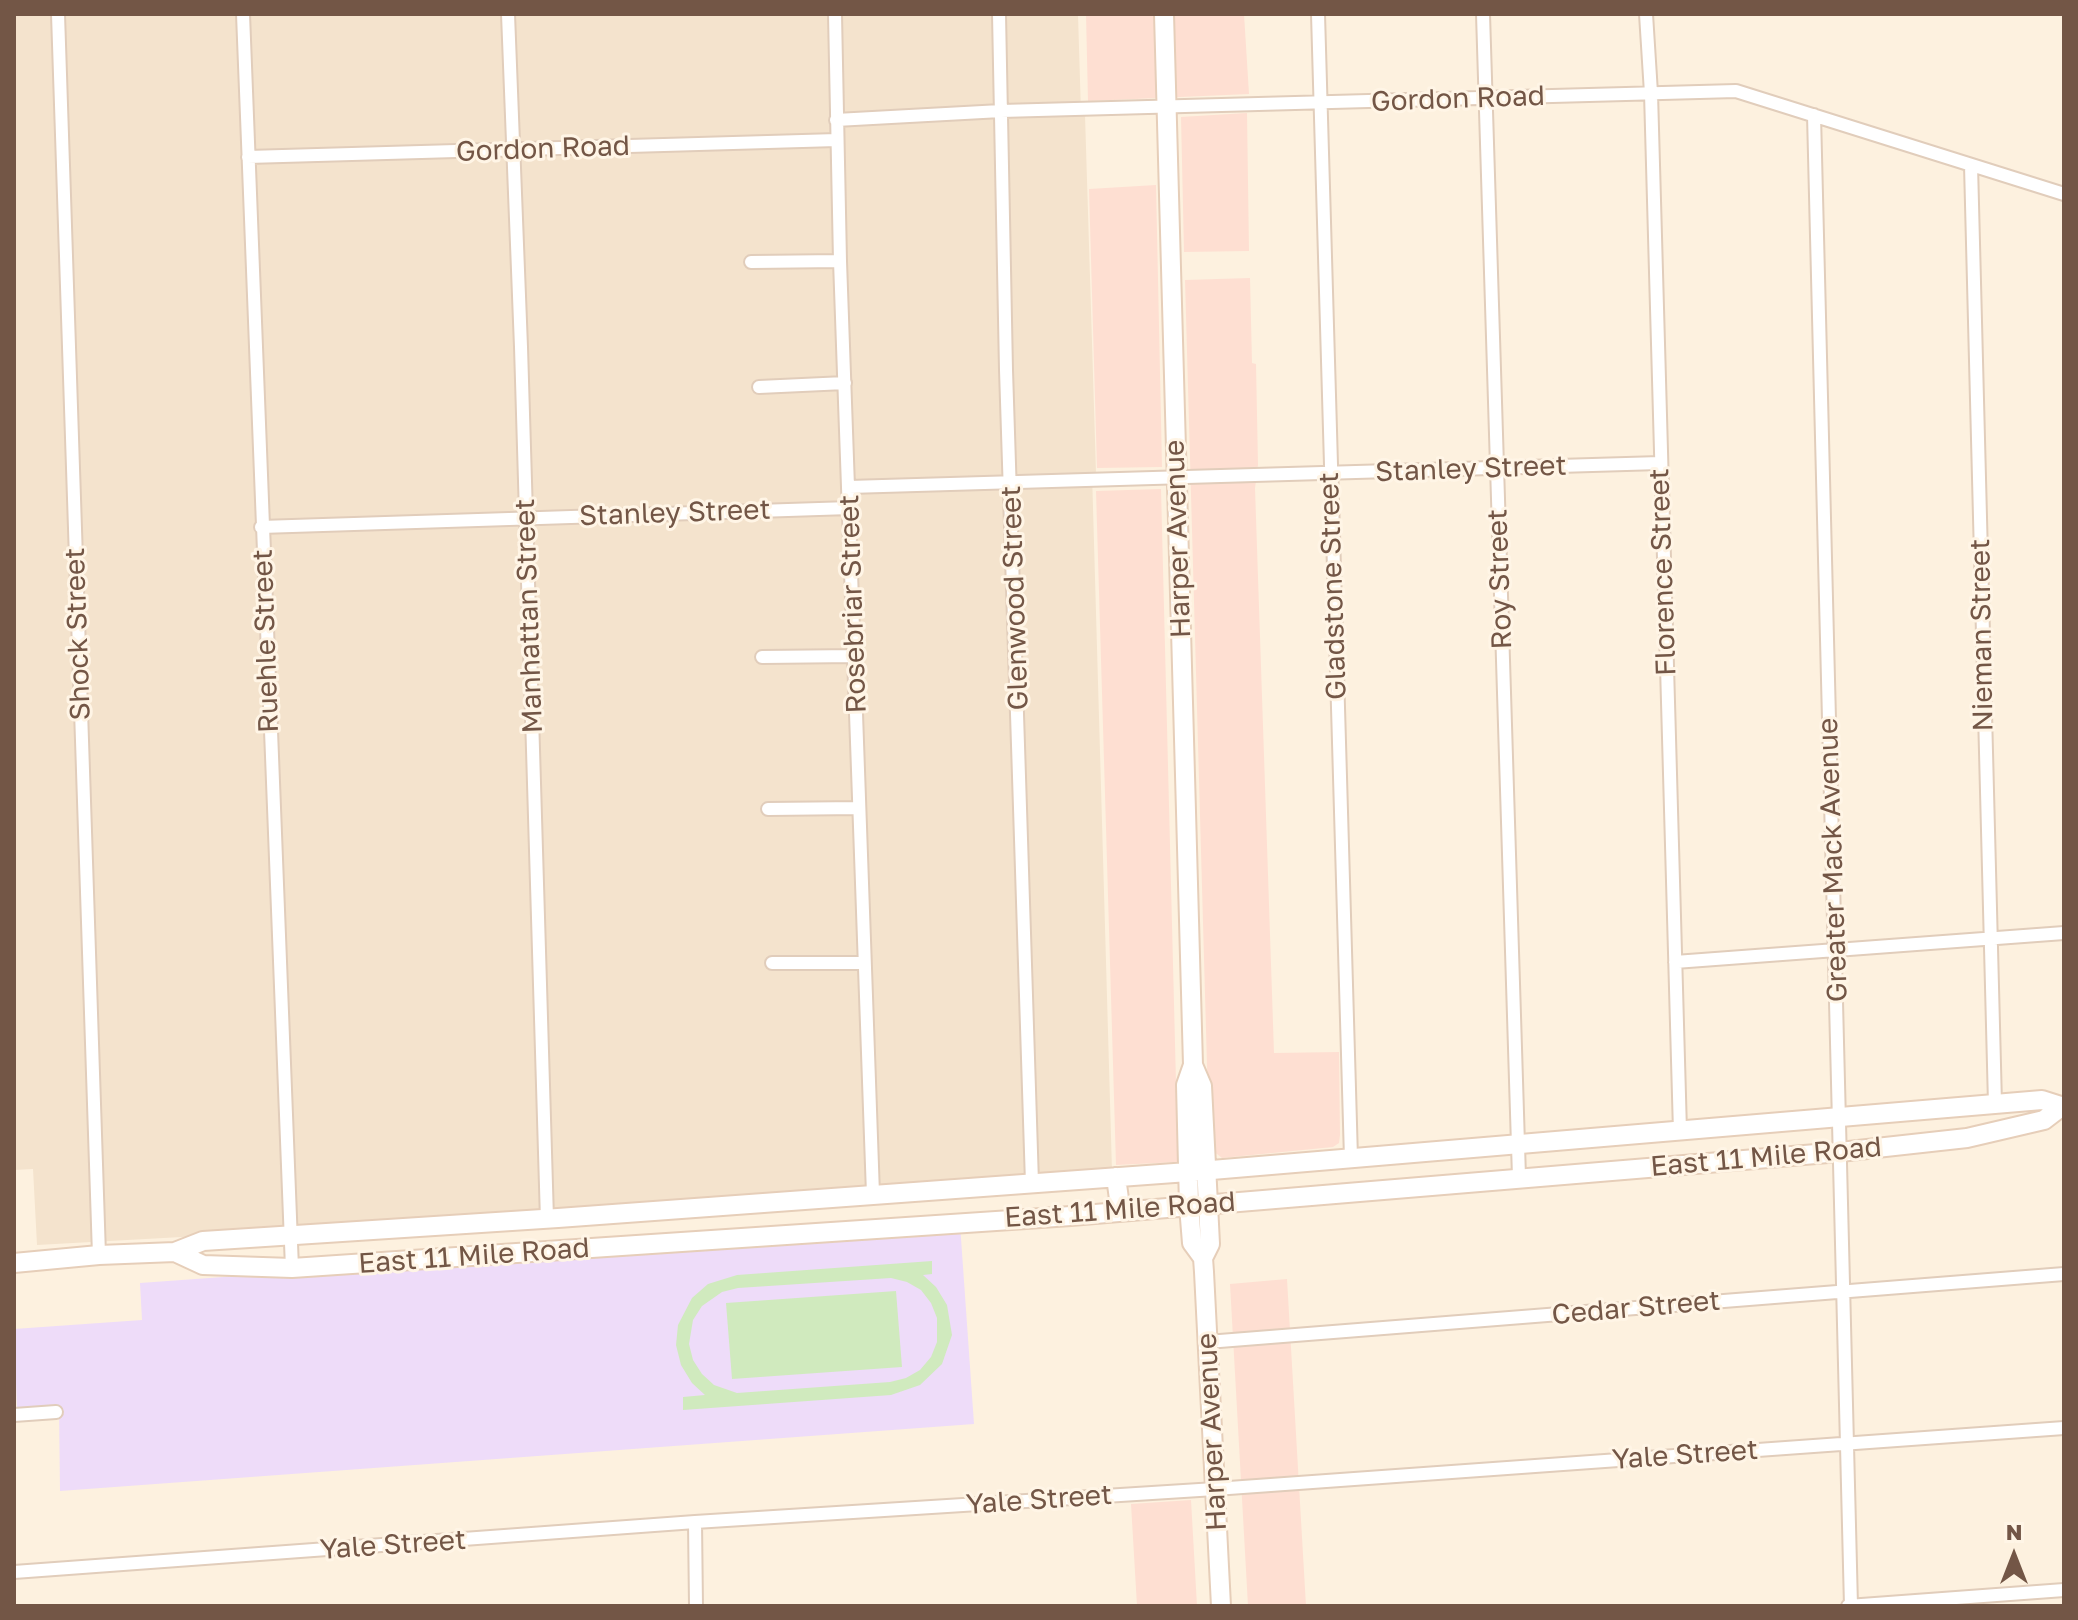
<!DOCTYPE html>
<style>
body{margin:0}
#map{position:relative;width:2078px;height:1620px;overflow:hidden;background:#fdf1df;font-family:"Golos Text",sans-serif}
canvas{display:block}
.frame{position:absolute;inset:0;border:16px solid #735646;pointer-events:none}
.north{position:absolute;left:1974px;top:1516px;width:80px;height:80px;-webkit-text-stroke:6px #fff5e6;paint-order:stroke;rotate:0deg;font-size:22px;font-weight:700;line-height:32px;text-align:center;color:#735646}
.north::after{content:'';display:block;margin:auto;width:28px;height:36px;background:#735646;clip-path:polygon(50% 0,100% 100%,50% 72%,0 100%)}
</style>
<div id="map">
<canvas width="2078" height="1620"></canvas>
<div class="frame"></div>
<div class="north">N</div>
</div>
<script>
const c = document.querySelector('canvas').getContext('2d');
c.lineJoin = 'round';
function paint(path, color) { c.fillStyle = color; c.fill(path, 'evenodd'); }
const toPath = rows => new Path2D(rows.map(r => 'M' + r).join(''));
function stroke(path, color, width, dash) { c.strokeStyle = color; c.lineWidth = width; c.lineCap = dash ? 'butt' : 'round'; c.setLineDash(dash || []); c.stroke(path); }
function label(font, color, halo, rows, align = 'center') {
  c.font = font + ' "Golos Text",sans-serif'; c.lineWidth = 6; c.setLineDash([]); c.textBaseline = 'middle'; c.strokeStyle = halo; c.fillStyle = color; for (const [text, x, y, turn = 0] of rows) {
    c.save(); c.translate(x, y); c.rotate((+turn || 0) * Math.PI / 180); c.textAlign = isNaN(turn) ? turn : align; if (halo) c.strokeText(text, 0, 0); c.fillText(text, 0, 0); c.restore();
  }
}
const residential = toPath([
 [14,14,1078,14,1081,114,1085,115,1096,473,1092,473,1112,1171,236,1234,37,1245,33,1169,14,1170]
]);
const commercial = toPath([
 [1086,14,1244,14,1249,94,1088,101],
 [1247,113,1249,251,1184,252,1181,117],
 [1156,185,1162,467,1097,468,1089,189],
 [1250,278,1252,363,1256,364,1258,465,1255,488,1274,1053,1339,1052,1340,1135,1339,1143,1333,1147,1222,1158,1212,1150,1208,1101,1185,280],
 [1161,489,1178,1162,1116,1165,1096,491],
 [1287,1279,1306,1606,1248,1606,1230,1284],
 [1191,1500,1197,1606,1137,1606,1131,1504]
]);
const education = toPath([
 [960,1224,974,1424,60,1491,59,1406,17,1409,14,1329,142,1320,140,1283]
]);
const green = toPath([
 [932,1261,932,1274,923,1275,936,1287,947,1305,952,1335,942,1364,920,1385,891,1395,683,1410,683,1397,705,1395,692,1383,681,1365,676,1345,678,1325,692,1298,708,1284,737,1275],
 [891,1278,907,1282,921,1290,931,1303,937,1318,937,1342,931,1357,920,1370,906,1378,890,1382,737,1393,714,1385,702,1374,693,1360,689,1344,693,1320,702,1306,722,1292,738,1288],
 [896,1291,902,1367,732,1379,726,1303]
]);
const street = toPath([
 [58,14,99,1255],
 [243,14,292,1268],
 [508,14,521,347,547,1219],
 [835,14,840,261,873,1194],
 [999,14,1006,370,1032,1183],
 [1318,14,1351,1158],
 [1483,14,1519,1177],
 [1646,14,1651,93,1680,1131],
 [1814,115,1851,1606],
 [836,120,1001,111,1736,91,2064,194],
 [248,157,837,140],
 [1971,165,1995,1104],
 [751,262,840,261],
 [759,387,845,383],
 [849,487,1660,463],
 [261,527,850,508],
 [762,657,855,656],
 [768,809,859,808],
 [1675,962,2064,933],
 [772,963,864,963],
 [1207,1342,2064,1274],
 [14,1415,56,1412],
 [695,1522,696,1606],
 [14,1572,695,1522,1215,1489,2064,1428],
 [1848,1606,2064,1590]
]);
const secondary = toPath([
 [1164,14,1193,1065,1202,1086,1210,1244,1203,1258],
 [1193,1065,1186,1085,1189,1206,1192,1243,1203,1258,1204,1272,1221,1606],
 [1111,1212,1119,1199,1116,1177],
 [175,1252,203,1265,292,1268,1071,1216,1840,1152,1967,1138,2044,1120,2061,1107],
 [14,1263,99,1255,175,1252,203,1241,558,1218,1188,1172,2042,1100,2064,1107]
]);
const streetNames = [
 ["Gordon Road",1458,99,-2],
 ["Gordon Road",543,149,-2],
 ["Stanley Street",1471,469,-2],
 ["Stanley Street",675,513,-2],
 ["Harper Avenue",1178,539,-92],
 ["Florence Street",1663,572,-92],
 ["Roy Street",1500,579,-92],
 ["Gladstone Street",1333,586,-92],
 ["Glenwood Street",1015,598,-92],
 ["Rosebriar Street",853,604,-92],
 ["Manhattan Street",529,616,-92],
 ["Shock Street",78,634,-92],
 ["Nieman Street",1982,635,-91],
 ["Ruehle Street",266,641,-92],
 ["Greater Mack Avenue",1833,860,-92],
 ["East 11 Mile Road",1766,1157,-5],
 ["East 11 Mile Road",1120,1210,-4],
 ["East 11 Mile Road",474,1256,-4],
 ["Cedar Street",1636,1308,-5],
 ["Harper Avenue",1212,1432,-93],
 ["Yale Street",1685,1455,-4],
 ["Yale Street",1039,1500,-4],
 ["Yale Street",393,1545,-4]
];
paint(residential, '#f4e3cd');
paint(commercial, '#fedfd2');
paint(education, '#eedcf9');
paint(green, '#d0eabe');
stroke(street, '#e1cdbb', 16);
stroke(secondary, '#e6ceb9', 22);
stroke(street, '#fff', 12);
stroke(secondary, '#fff', 18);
label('28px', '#735646', '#fff5e6', streetNames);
</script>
